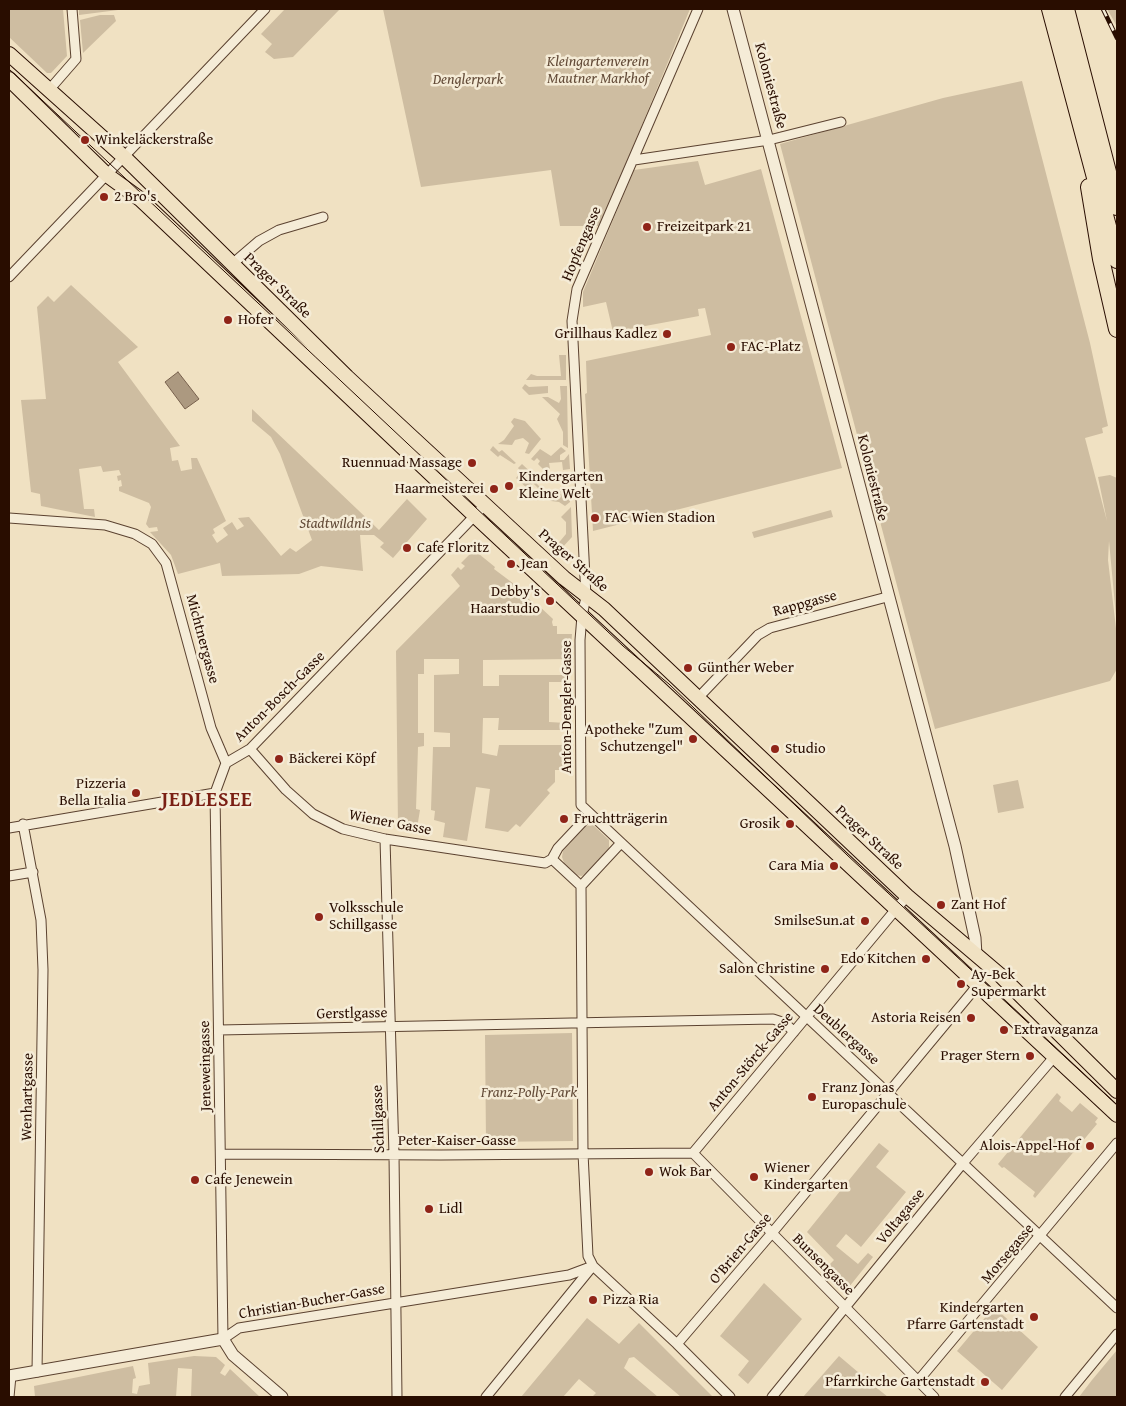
<!DOCTYPE html>
<meta charset="utf-8">
<style>
body{margin:0}
#map{position:relative;width:1126px;height:1406px;overflow:hidden;background:#f0e1c2;font-family:"Gentium Book Plus",serif}
canvas{display:block}
.frame{position:absolute;inset:0;border:10px solid #290d00;pointer-events:none}
</style>
<div id="map">
<canvas width="1126" height="1406"></canvas>
<div class="frame"></div>
</div>
<script>
const c = document.querySelector('canvas').getContext('2d');
c.lineJoin = 'round';
function paint(path, color) { c.fillStyle = color; c.fill(path, 'evenodd'); }
const toPath = rows => new Path2D(rows.map(r => 'M' + r).join(''));
function stroke(path, color, width, dash) { c.strokeStyle = color; c.lineWidth = width; c.lineCap = dash ? 'butt' : 'round'; c.setLineDash(dash || []); c.stroke(path); }
function label(font, color, halo, rows, align = 'center') {
  c.font = font + ' "Gentium Book Plus",serif'; c.lineWidth = 5; c.setLineDash([]); c.textBaseline = 'middle'; c.strokeStyle = halo; c.fillStyle = color; for (const [text, x, y, turn = 0] of rows) {
    c.save(); c.translate(x, y); c.rotate((+turn || 0) * Math.PI / 180); c.textAlign = isNaN(turn) ? turn : align; if (halo) c.strokeText(text, 0, 0); c.fillText(text, 0, 0); c.restore();
  }
}
const green = toPath([
 [9,9,63,9,67,56,51,73,47,73,9,37],
 [79,9,117,9,118,10,79,15],
 [285,9,340,9,293,57,274,59,265,52,272,44,261,34],
 [383,9,690,9,600,226,560,226,551,170,421,187],
 [1107,9,1117,9,1117,27,1114,21],
 [100,15,114,15,116,21,83,53,80,20],
 [1022,81,1090,343,1108,426,1102,428,1103,433,1085,438,1107,521,1098,477,1110,475,1117,478,1117,627,1109,541,1108,560,1117,637,1117,669,1110,681,935,729,780,144,943,98],
 [698,161,705,185,761,169,842,468,593,531,585,394,587,393,586,361,711,335,705,308,698,309,699,316,613,332,606,302,583,307,583,292,634,170],
 [71,285,138,347,118,362,180,446,170,448,172,461,178,460,181,471,192,469,191,458,197,458,226,521,213,529,215,533,212,535,217,543,228,535,223,528,232,522,237,530,244,526,238,518,249,517,281,556,290,548,296,552,312,540,280,454,271,437,252,421,252,409,379,530,407,499,427,519,393,558,380,547,384,543,374,535,360,535,363,571,321,566,299,574,222,576,220,563,178,574,171,555,150,532,158,531,157,527,149,528,146,524,151,507,149,503,119,491,119,487,122,486,121,480,118,481,117,476,121,475,119,470,103,472,101,466,79,469,84,509,94,509,95,517,41,506,40,494,31,492,21,400,46,399,37,307,48,296,54,302],
 [559,355,566,355,566,380,526,380,531,374,537,376,561,376],
 [525,384,529,387,548,386,548,393,529,395,522,388],
 [560,386,567,386,568,448,563,445,563,432,557,419,560,414,542,397,548,397,559,403,561,399],
 [514,418,525,421,541,439,529,454,525,453,529,443,523,438,515,440,512,445,498,444,504,440,514,426,511,422],
 [493,446,499,452,502,450,516,463,514,464,500,455,498,457,490,450],
 [561,447,566,451,560,455,560,460,564,460,569,454,570,469,563,470,562,462,549,463,550,469,544,470,538,464,540,461,537,458,534,461,531,459,540,449,551,456],
 [522,464,536,477,537,484,541,488,540,490,533,483,528,489,516,478,521,472,518,468],
 [561,490,562,498,570,497,570,502,565,506,559,502,551,501,542,491],
 [571,507,572,537,560,550,556,546,566,534,566,522,561,517],
 [831,510,833,517,754,538,752,532],
 [474,550,495,567,494,569,514,584,513,587,534,603,532,605,536,608,539,606,553,619,552,622,553,626,557,626,557,634,572,634,570,659,483,660,483,686,499,686,499,675,570,675,566,682,549,682,549,722,566,723,571,730,498,730,499,718,483,718,482,753,497,756,499,745,570,745,570,770,555,770,555,782,547,790,550,793,520,827,516,824,508,832,485,828,490,789,476,787,467,841,443,837,445,823,434,820,435,811,431,810,433,747,450,747,450,733,434,732,434,675,459,674,459,659,424,659,424,674,418,674,418,733,424,733,424,746,418,747,416,809,420,810,416,834,398,827,396,651,460,586,451,575,458,567,461,570,465,566,461,563],
 [1018,780,1024,808,998,813,993,785],
 [593,825,609,840,609,848,590,870,582,876,575,875,565,866,562,857,563,851,585,826],
 [572,1033,573,1141,486,1142,485,1035],
 [1057,1093,1061,1097,1059,1101,1072,1112,1080,1103,1098,1118,1095,1122,1097,1124,1035,1198,1033,1196,1035,1192,1004,1167,1002,1168,998,1164],
 [879,1143,889,1151,876,1167,906,1192,861,1247,846,1234,836,1246,858,1264,868,1253,873,1257,845,1292,823,1271,834,1260,807,1232],
 [764,1283,802,1319,748,1384,738,1375,749,1361,720,1336],
 [994,1307,1038,1347,1002,1390,957,1351],
 [587,1318,619,1344,639,1323,713,1397,681,1397,634,1357,629,1358,624,1368,658,1397,592,1397,596,1393,579,1379,563,1397,521,1397],
 [1117,1350,1117,1397,1079,1397,1092,1380],
 [194,1356,216,1357,225,1365,220,1373,225,1376,230,1369,260,1397,191,1397,192,1369,178,1368,176,1397,35,1397,34,1386,133,1366,136,1378,133,1379,132,1393,137,1394,139,1386,150,1384,148,1363],
 [839,1356,878,1389,888,1397,803,1397]
]);
const water = toPath([
 [178,372,199,399,185,409,165,382,178,372]
]);
const minor = toPath([
 [698,9,577,289,572,321,586,597,582,616,580,640,581,805,1117,1308],
 [49,90,76,59,72,9],
 [634,160,769,140,841,122],
 [231,265,259,241,279,230,323,217],
 [9,277,265,9],
 [9,518,105,525,135,534,152,544,166,563,211,728,226,763],
 [698,698,758,635,770,628,887,597],
 [250,749,286,790,313,814,343,829,385,839,545,863,552,859,558,848,590,814],
 [23,824,41,920,43,970,37,1372],
 [9,828,215,793],
 [385,839,394,1155,397,1397],
 [552,859,581,886],
 [9,876,33,872],
 [581,886,583,1153,588,1256,593,1266,677,1344,730,1397],
 [581,886,620,844],
 [219,1030,773,1019,785,1023,794,1032],
 [693,1153,934,1397],
 [693,1153,907,896],
 [222,1154,441,1155,693,1153],
 [223,1339,215,793,226,763,250,749,486,504],
 [223,1339,239,1328,569,1275,593,1266],
 [677,1344,772,1233,977,986],
 [918,1381,1117,1143],
 [9,1397,11,1376],
 [486,1397,592,1267],
 [772,1397,963,1163,1055,1056],
 [1065,1397,1117,1334]
]);
const tertiary = toPath([
 [733,9,955,846,975,938,976,955],
 [9,1376,223,1339,233,1355,282,1397]
]);
const primary = toPath([
 [9,54,124,157,347,377,564,578,604,609,907,896,1000,975,1117,1091],
 [9,79,107,175,140,199,475,516,1117,1115]
]);
const motorway = toPath([
 [1050,9,1117,260],
 [1066,9,1117,207],
 [1089,187,1101,259,1117,329]
]);
const tram = toPath([
 [9,69,623,646,669,684,847,855,1117,1105]
]);
const rail = toPath([
 [1103,9,1117,38]
]);
const markers = [
 [85,140,5,"#8f2418"],
 [104,197,5,"#8f2418"],
 [647,227,5,"#8f2418"],
 [228,320,5,"#8f2418"],
 [667,334,5,"#8f2418"],
 [731,347,5,"#8f2418"],
 [472,463,5,"#8f2418"],
 [509,486,5,"#8f2418"],
 [494,489,5,"#8f2418"],
 [595,518,5,"#8f2418"],
 [407,548,5,"#8f2418"],
 [511,564,5,"#8f2418"],
 [550,601,5,"#8f2418"],
 [688,668,5,"#8f2418"],
 [693,739,5,"#8f2418"],
 [775,749,5,"#8f2418"],
 [279,759,5,"#8f2418"],
 [136,793,5,"#8f2418"],
 [564,819,5,"#8f2418"],
 [790,824,5,"#8f2418"],
 [834,866,5,"#8f2418"],
 [941,905,5,"#8f2418"],
 [319,917,5,"#8f2418"],
 [865,921,5,"#8f2418"],
 [926,959,5,"#8f2418"],
 [825,969,5,"#8f2418"],
 [961,984,5,"#8f2418"],
 [971,1018,5,"#8f2418"],
 [1004,1030,5,"#8f2418"],
 [1030,1056,5,"#8f2418"],
 [812,1097,5,"#8f2418"],
 [1090,1146,5,"#8f2418"],
 [649,1172,5,"#8f2418"],
 [754,1177,5,"#8f2418"],
 [195,1180,5,"#8f2418"],
 [429,1209,5,"#8f2418"],
 [593,1300,5,"#8f2418"],
 [1034,1317,5,"#8f2418"],
 [985,1382,5,"#8f2418"]
];
const parkNames = [
 ["Kleingartenverein",598,62],
 ["Mautner Markhof",598,79],
 ["Denglerpark",468,80],
 ["Stadtwildnis",335,524],
 ["Franz-Polly-Park",529,1093]
];
const streetNames = [
 ["Koloniestraße",770,86,75],
 ["Hopfengasse",582,244,-67],
 ["Prager Straße",277,286,44],
 ["Koloniestraße",872,478,76],
 ["Prager Straße",573,561,41],
 ["Rappgasse",805,604,-15],
 ["Michtnergasse",202,639,75],
 ["Anton-Bosch-Gasse",280,697,-45],
 ["Anton-Dengler-Gasse",567,707,-90],
 ["Wiener Gasse",390,823,11],
 ["Prager Straße",869,838,43],
 ["Gerstlgasse",352,1014,-1],
 ["Deublergasse",846,1035,42],
 ["Anton-Störck-Gasse",751,1062,-50],
 ["Jeneweingasse",206,1066,-91],
 ["Wenhartgasse",28,1097,-89],
 ["Schillgasse",379,1119,-92],
 ["Peter-Kaiser-Gasse",457,1141],
 ["Voltagasse",901,1217,-51],
 ["O'Brien-Gasse",741,1249,-50],
 ["Morsegasse",1008,1254,-50],
 ["Bunsengasse",823,1265,45],
 ["Christian-Bucher-Gasse",312,1302,-10]
];
const poiNames = [
 ["Winkeläckerstraße",95,140],
 ["2 Bro's",114,197],
 ["Freizeitpark 21",657,227],
 ["Hofer",238,320],
 ["Grillhaus Kadlez",657,334,"right"],
 ["FAC-Platz",741,347],
 ["Ruennuad Massage",462,463,"right"],
 ["Kindergarten",519,477],
 ["Kleine Welt",519,494],
 ["Haarmeisterei",484,489,"right"],
 ["FAC Wien Stadion",605,518],
 ["Cafe Floritz",417,548],
 ["Jean",521,564],
 ["Debby's",540,592,"right"],
 ["Haarstudio",540,609,"right"],
 ["Günther Weber",698,668],
 ["Apotheke \"Zum",683,730,"right"],
 ["Schutzengel\"",683,747,"right"],
 ["Studio",785,749],
 ["Bäckerei Köpf",289,759],
 ["Pizzeria",126,784,"right"],
 ["Bella Italia",126,801,"right"],
 ["Fruchtträgerin",574,819],
 ["Grosik",780,824,"right"],
 ["Cara Mia",824,866,"right"],
 ["Zant Hof",951,905],
 ["Volksschule",329,908],
 ["Schillgasse",329,925],
 ["SmilseSun.at",855,921,"right"],
 ["Edo Kitchen",916,959,"right"],
 ["Salon Christine",815,969,"right"],
 ["Ay-Bek",971,975],
 ["Supermarkt",971,992],
 ["Astoria Reisen",961,1018,"right"],
 ["Extravaganza",1014,1030],
 ["Prager Stern",1020,1056,"right"],
 ["Franz Jonas",822,1088],
 ["Europaschule",822,1105],
 ["Alois-Appel-Hof",1080,1146,"right"],
 ["Wiener",764,1168],
 ["Kindergarten",764,1185],
 ["Wok Bar",659,1172],
 ["Cafe Jenewein",205,1180],
 ["Lidl",439,1209],
 ["Pizza Ria",603,1300],
 ["Kindergarten",1024,1308,"right"],
 ["Pfarre Gartenstadt",1024,1325,"right"],
 ["Pfarrkirche Gartenstadt",975,1382,"right"]
];
const districtNames = [
 ["JEDLESEE",207,801]
];
paint(green, '#cebda1');
paint(water, '#ac9980');
stroke(water, '#78614d', 1);
stroke(minor, '#5b4230', 11);
stroke(tertiary, '#5b4230', 13);
stroke(primary, '#290d00', 16);
stroke(motorway, '#290d00', 18);
stroke(minor, '#f5ecd7', 9);
stroke(tertiary, '#f5ecd7', 11);
stroke(primary, '#f0e1c2', 14);
stroke(motorway, '#f0e1c2', 16);
stroke(tram, '#290d00', 1);
stroke(rail, '#290d00', 4.5);
stroke(rail, '#f5ecd7', 2.5, [8]);
for (const [x, y, r, color] of markers) { const dot = new Path2D(); dot.arc(x, y, r, 0, 2 * Math.PI); c.fillStyle = color; c.fill(dot); stroke(dot, '#f5ecd7', 2); }
label('italic 15px', '#634b38', '#f5ecd7', parkNames);
label('15px', '#290d00', '#f5ecd7', streetNames);
label('15px', '#290d00', '#f5ecd7', poiNames, 'left');
c.letterSpacing = '1px';
label('bold 20px', '#7a1f14', '#f5ecd7', districtNames);
c.letterSpacing = '0px';
</script>
